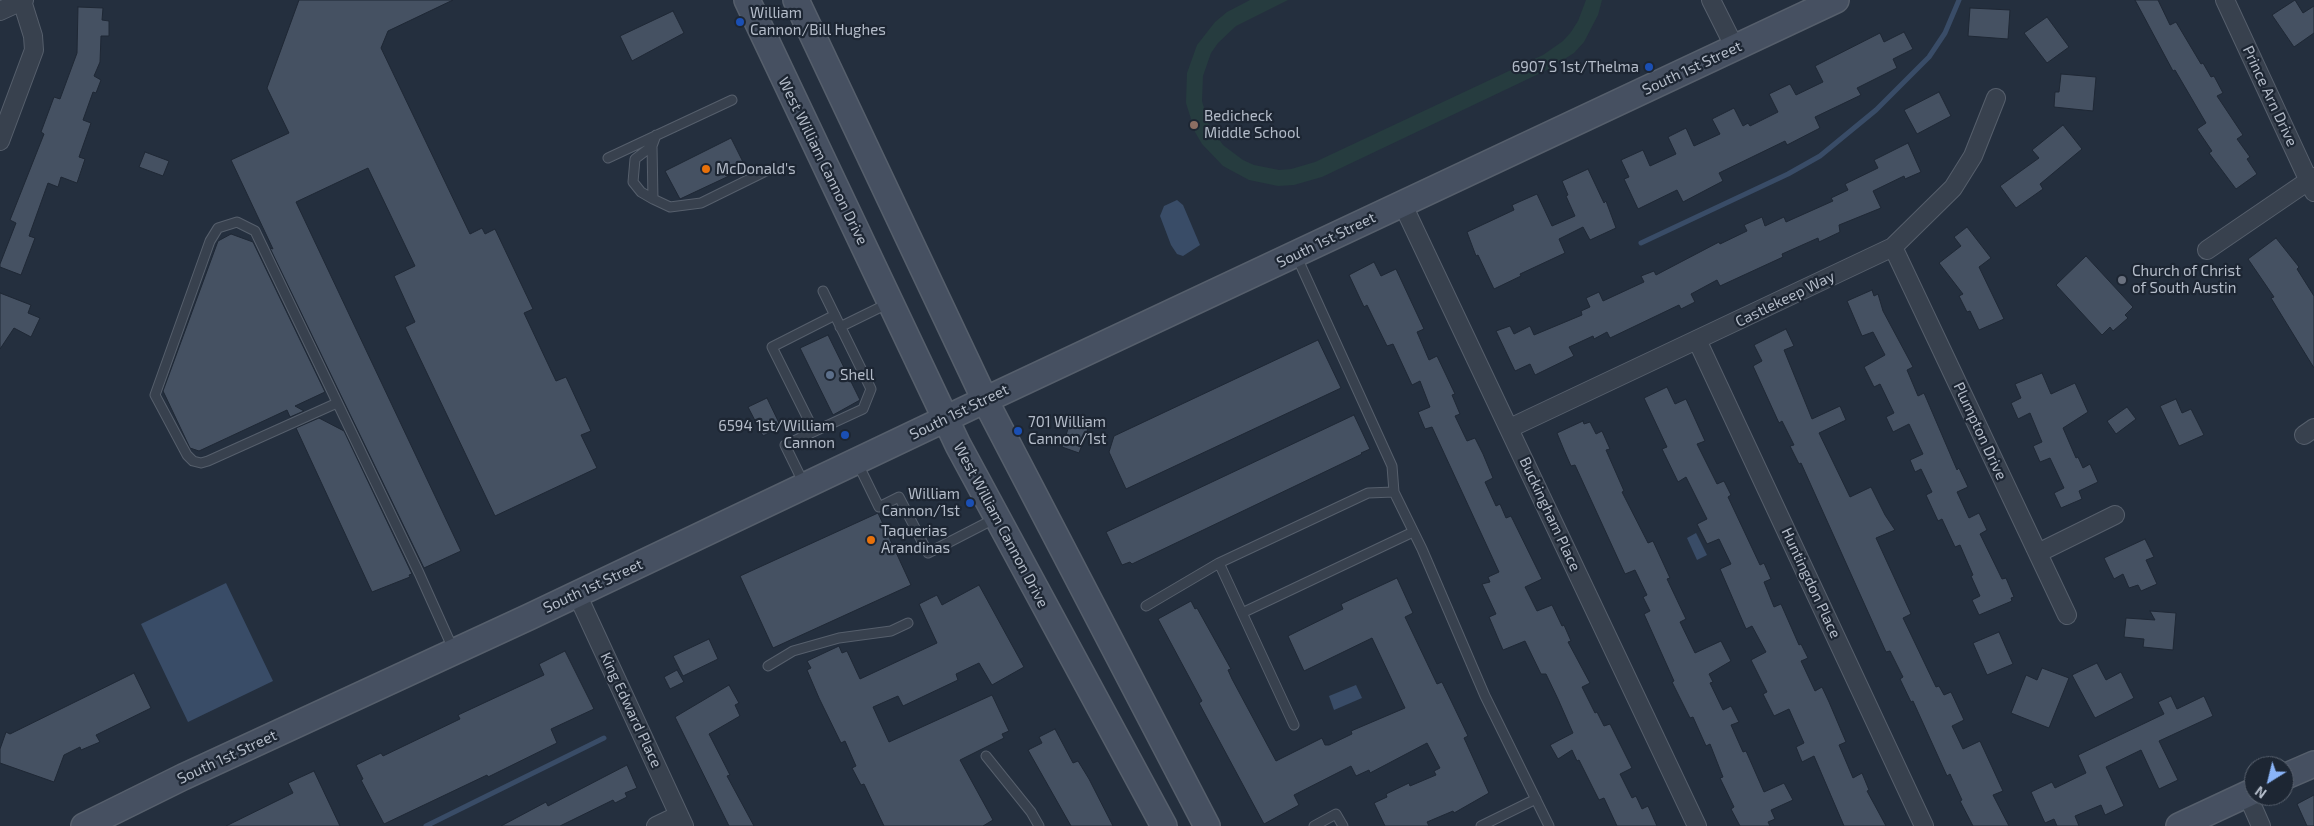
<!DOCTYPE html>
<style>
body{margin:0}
#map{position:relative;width:2314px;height:826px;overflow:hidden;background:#242f3e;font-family:"Exo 2",sans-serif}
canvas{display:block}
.north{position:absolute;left:2244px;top:756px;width:50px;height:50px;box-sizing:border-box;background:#1d2633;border:1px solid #59626f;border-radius:50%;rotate:216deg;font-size:14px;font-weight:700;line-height:20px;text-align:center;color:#b4bcc9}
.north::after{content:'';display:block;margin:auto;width:18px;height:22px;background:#8ab4f8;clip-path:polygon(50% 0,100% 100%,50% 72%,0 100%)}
</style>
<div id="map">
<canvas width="2314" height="826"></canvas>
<div class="north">N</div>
</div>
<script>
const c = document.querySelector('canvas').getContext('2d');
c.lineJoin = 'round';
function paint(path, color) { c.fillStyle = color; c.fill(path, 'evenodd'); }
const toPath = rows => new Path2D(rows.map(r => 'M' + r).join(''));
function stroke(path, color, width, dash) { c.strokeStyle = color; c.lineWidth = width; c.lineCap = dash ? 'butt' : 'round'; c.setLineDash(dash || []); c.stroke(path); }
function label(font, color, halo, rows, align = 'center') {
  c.font = font + ' "Exo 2",sans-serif'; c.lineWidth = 4.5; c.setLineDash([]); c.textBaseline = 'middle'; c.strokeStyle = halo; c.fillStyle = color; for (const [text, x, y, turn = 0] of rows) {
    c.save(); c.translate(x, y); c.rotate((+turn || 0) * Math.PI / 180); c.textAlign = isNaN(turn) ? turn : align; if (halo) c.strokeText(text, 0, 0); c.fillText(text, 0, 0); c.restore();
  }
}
const green = toPath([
 [1250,0,1288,0,1236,26,1218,43,1211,53,1203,76,1202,101,1209,125,1223,145,1243,160,1254,165,1279,170,1291,169,1315,162,1543,55,1563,41,1571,32,1578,21,1586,0,1602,0,1598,15,1584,42,1574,53,1549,69,1322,177,1294,185,1278,186,1249,180,1223,166,1202,144,1195,132,1186,103,1187,73,1197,45,1215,22,1227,12]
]);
const water = toPath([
 [1177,200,1183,205,1200,245,1183,256,1177,254,1171,245,1160,216,1164,206],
 [1696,533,1707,555,1697,560,1687,538],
 [226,583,273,681,188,722,141,624],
 [1356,685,1362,698,1334,710,1329,696]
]);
const stream = toPath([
 [1641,243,1788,174,1820,156,1876,110,1929,57,1945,33,1959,0],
 [426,826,604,738]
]);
const building = toPath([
 [299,0,453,0,388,31,381,48,470,234,482,228,485,234,495,229,533,309,524,313,556,381,566,377,591,431,581,435,597,468,495,516,405,327,415,322,394,276,415,266,368,168,296,202,461,551,424,568,270,248,273,249,231,160,289,133,267,88,299,0],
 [2135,0,2158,0,2170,25,2176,22,2201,64,2203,63,2211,77,2214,76,2223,93,2217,96,2243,135,2237,139,2250,157,2247,159,2257,174,2236,189,2209,153,2212,151,2197,129,2206,123,2175,70,2173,71,2135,0],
 [2295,0,2303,13,2314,6,2314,33,2294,47,2272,15,2295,0],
 [78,7,103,8,102,20,109,21,109,36,101,36,100,62,94,76,101,80,96,93,93,92,83,120,91,123,79,157,85,159,77,183,61,177,58,187,48,183,29,236,35,238,21,275,0,267,0,264,16,223,10,220,44,134,41,132,54,97,60,99,77,53,78,7],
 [1970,8,2010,10,2008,39,1968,36,1970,8],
 [673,11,684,33,632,61,620,36,673,11],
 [2047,17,2069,47,2047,63,2024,33,2047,17],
 [1904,32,1913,49,1893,59,1897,68,1857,88,1861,95,1815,117,1820,128,1787,145,1785,141,1719,173,1723,181,1683,202,1677,190,1638,209,1624,179,1629,177,1621,160,1643,150,1650,166,1676,154,1668,137,1686,128,1694,146,1720,134,1712,119,1734,108,1743,126,1748,123,1750,126,1778,112,1769,94,1790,84,1796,95,1823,82,1815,66,1880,33,1884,42,1904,32],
 [2061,74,2096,77,2093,111,2054,107,2055,92,2059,92,2061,74],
 [1939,92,1951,116,1917,134,1904,110,1939,92],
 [2063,125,2082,149,2040,184,2043,189,2016,208,2000,186,2039,158,2032,150,2063,125],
 [731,138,746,168,680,199,665,171,731,138],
 [1908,143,1921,172,1905,179,1904,176,1873,191,1881,208,1839,225,1840,232,1819,242,1818,238,1782,254,1783,257,1720,286,1717,280,1691,294,1695,302,1681,309,1679,305,1610,338,1607,332,1594,339,1593,336,1569,347,1574,356,1535,375,1530,364,1515,371,1496,331,1510,326,1514,334,1530,326,1534,335,1582,315,1581,311,1590,307,1586,298,1599,292,1603,301,1644,282,1641,276,1654,271,1656,275,1719,242,1720,244,1747,231,1744,225,1762,217,1765,226,1784,217,1786,222,1833,201,1831,198,1848,190,1845,184,1878,168,1874,160,1908,143],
 [145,152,169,161,163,176,139,167,145,152],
 [1588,169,1604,203,1606,201,1616,228,1590,240,1583,227,1559,239,1565,253,1520,274,1521,276,1494,289,1478,255,1476,256,1467,232,1514,210,1512,205,1537,194,1552,226,1575,216,1566,196,1568,195,1562,181,1588,169],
 [1967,227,1991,258,1979,267,2004,319,1979,330,1970,311,1967,312,1959,296,1963,294,1939,263,1961,246,1954,237,1967,227],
 [231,234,253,242,325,392,295,406,304,411,290,417,287,410,199,451,190,448,163,391,218,241,231,234],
 [2276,238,2299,267,2297,269,2314,296,2314,368,2271,298,2274,297,2248,259,2276,238],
 [2086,256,2133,307,2125,315,2128,318,2113,331,2110,327,2102,335,2056,285,2086,256],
 [1374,262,1381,276,1396,269,1424,329,1417,332,1429,360,1437,356,1455,394,1452,395,1460,414,1455,416,1467,441,1475,438,1483,454,1493,478,1485,482,1496,506,1500,504,1506,518,1511,516,1542,579,1525,587,1537,611,1552,605,1562,626,1564,625,1571,641,1568,642,1590,683,1582,687,1595,713,1597,712,1604,726,1610,724,1632,768,1620,774,1632,798,1636,796,1642,809,1648,806,1657,826,1617,826,1604,798,1599,800,1579,760,1577,761,1572,750,1558,759,1550,745,1573,733,1558,699,1546,674,1541,674,1525,641,1503,650,1489,617,1496,614,1482,584,1490,582,1488,577,1499,572,1432,427,1425,429,1418,412,1430,407,1420,381,1412,385,1393,344,1387,346,1367,305,1364,307,1349,275,1374,262],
 [1872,290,1874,296,1878,294,1883,311,1913,367,1907,370,1918,396,1924,393,1957,470,1959,468,1968,487,1957,492,1969,518,1979,513,1987,530,1980,534,2002,579,2006,578,2014,597,2011,598,2012,601,1979,615,1972,600,1980,596,1971,576,1973,575,1960,545,1955,547,1942,519,1938,521,1926,495,1932,492,1921,469,1915,472,1910,460,1923,454,1909,424,1893,432,1886,417,1894,413,1880,384,1874,387,1864,367,1885,355,1873,332,1862,336,1847,301,1872,290],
 [0,293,31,305,28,313,40,318,31,337,14,328,0,349,0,293],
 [1786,329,1794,346,1784,350,1812,419,1840,406,1846,420,1819,433,1850,497,1871,487,1885,515,1895,530,1876,538,1911,614,1903,618,1936,687,1939,686,1944,695,1951,692,1964,720,1952,726,1963,749,1980,741,2003,791,1993,795,2009,826,1973,826,1960,801,1962,800,1950,774,1947,776,1913,701,1911,702,1900,679,1903,677,1890,651,1886,652,1801,463,1799,464,1790,446,1794,445,1782,421,1779,423,1753,366,1762,361,1754,345,1786,329],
 [828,335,860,400,833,415,800,348,828,335],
 [1318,340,1341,388,1126,489,1109,452,1114,436,1318,340],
 [2042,373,2051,394,2075,383,2088,412,2063,428,2076,458,2078,457,2083,468,2090,464,2098,482,2079,491,2082,499,2061,508,2054,493,2064,488,2050,458,2040,462,2033,446,2042,442,2030,413,2018,419,2011,403,2021,398,2015,384,2042,373],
 [1667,387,1675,404,1686,399,1705,441,1697,444,1717,484,1724,481,1731,495,1728,497,1760,565,1764,563,1771,579,1764,582,1774,607,1781,604,1799,645,1801,644,1808,658,1801,661,1815,691,1822,687,1829,702,1846,742,1839,745,1853,778,1862,773,1869,790,1867,791,1886,826,1844,826,1814,756,1802,762,1796,747,1804,743,1789,709,1774,716,1763,694,1767,692,1751,660,1766,652,1752,626,1746,629,1720,569,1731,564,1719,539,1707,544,1697,524,1707,519,1686,477,1678,482,1662,449,1667,447,1644,398,1667,387],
 [767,398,781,427,763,436,748,407,767,398],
 [2176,399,2182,413,2191,409,2204,435,2179,446,2160,406,2176,399],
 [2127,407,2136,419,2116,434,2107,421,2127,407],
 [1354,415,1370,449,1361,453,1362,454,1132,564,1130,562,1122,565,1106,532,1354,415],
 [319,418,344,431,412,574,409,575,410,577,372,592,296,428,319,418],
 [1071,420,1089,426,1079,453,1062,447,1071,420],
 [1583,421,1584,424,1590,422,1596,434,1602,431,1610,449,1606,450,1624,491,1622,492,1648,543,1653,541,1670,578,1667,579,1686,619,1680,622,1695,653,1721,641,1731,661,1709,674,1713,682,1710,683,1723,710,1731,706,1739,722,1731,725,1743,752,1746,751,1764,792,1784,783,1793,800,1771,810,1775,819,1768,822,1770,826,1740,826,1731,809,1734,807,1720,778,1723,777,1710,744,1706,746,1693,717,1690,718,1672,682,1674,681,1644,614,1650,611,1643,597,1647,595,1635,570,1625,574,1575,465,1571,466,1564,450,1557,433,1583,421],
 [878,513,911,585,773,648,740,576,878,513],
 [2145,539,2154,557,2146,560,2157,584,2141,591,2138,585,2129,588,2123,574,2114,579,2104,558,2145,539],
 [1397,578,1413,613,1405,617,1437,684,1442,682,1468,736,1464,738,1489,793,1454,813,1453,811,1427,822,1429,826,1385,826,1374,803,1387,797,1386,794,1409,783,1410,786,1436,775,1434,771,1440,768,1427,743,1370,773,1369,770,1356,776,1351,766,1294,795,1299,805,1264,824,1199,703,1202,701,1158,619,1191,601,1195,609,1197,608,1231,669,1228,670,1232,679,1276,761,1322,738,1325,745,1329,745,1352,734,1351,731,1405,708,1372,638,1304,671,1288,636,1343,609,1341,604,1397,578],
 [979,585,1024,667,992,685,979,663,956,674,958,680,903,706,898,696,873,707,889,742,992,695,1009,731,1002,734,1004,738,960,760,993,820,983,826,884,826,864,784,861,785,852,768,856,766,845,741,841,743,819,698,807,670,811,668,807,661,839,646,842,653,847,651,860,679,937,643,919,604,937,595,942,605,979,585],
 [2150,611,2176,613,2173,650,2143,647,2144,639,2124,637,2126,618,2155,620,2150,611],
 [1999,632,2013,664,1987,675,1973,643,1999,632],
 [709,639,718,659,683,676,673,656,709,639],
 [565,651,594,709,551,729,557,743,488,777,487,775,384,824,361,780,363,779,356,765,381,753,383,756,460,719,458,715,544,675,539,664,565,651],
 [2097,663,2106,680,2121,672,2134,698,2095,718,2072,675,2097,663],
 [2042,668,2069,678,2049,728,2011,713,2026,675,2037,680,2042,668],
 [677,670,684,682,670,689,664,677,677,670],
 [134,673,151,708,96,735,100,742,81,750,80,747,64,755,54,782,0,763,0,749,6,732,10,734,134,673],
 [729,685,739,703,735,705,740,716,709,734,730,775,727,776,754,826,729,826,675,717,729,685],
 [2171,696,2177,709,2204,696,2213,716,2159,741,2178,780,2159,789,2141,750,2106,767,2124,806,2105,815,2101,805,2075,816,2079,826,2057,826,2054,819,2045,823,2031,792,2052,782,2055,788,2086,773,2078,755,2164,714,2158,702,2171,696],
 [1055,729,1073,763,1078,761,1089,779,1113,826,1071,826,1028,750,1042,743,1039,737,1055,729],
 [627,765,637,788,625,793,627,797,615,803,613,800,560,826,501,826,546,802,548,806,627,765],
 [314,771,340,826,226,826,293,793,288,783,314,771],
 [2314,795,2314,826,2307,826,2297,804,2314,795]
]);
const lane = toPath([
 [656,135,652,146,653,199,670,207,701,203,766,171],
 [652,146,635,159,633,182,641,192,653,199],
 [608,158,732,100],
 [1296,255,1392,466,1394,492,1422,549,1485,696,1549,826],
 [840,327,889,303],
 [337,403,208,461,201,463,193,461,187,455,155,395,210,241,218,228,237,222,255,231,419,573,454,651],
 [814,431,772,347,835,315],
 [857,462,879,507,899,497,928,553,996,518],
 [805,486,785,445,863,409,871,389,823,291],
 [1219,563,1294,725],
 [1146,606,1219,563,1368,493,1394,492],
 [1242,613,1413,532],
 [768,666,793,651,839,638,891,631,908,623],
 [986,756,1031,812,1039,826],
 [1314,826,1336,814,1343,826],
 [1481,826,1536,799]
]);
const street = toPath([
 [1711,0,1735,48],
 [2225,0,2314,192],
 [0,11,24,0],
 [0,141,34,50,33,36,22,1],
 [1402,203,1697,826],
 [1893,247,2067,615],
 [2207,250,2314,177],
 [1697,340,1924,826],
 [1510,428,1893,247,1953,188,1973,156,1996,98],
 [2304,435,2314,428],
 [2038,553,2115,515],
 [577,594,684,826],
 [2247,794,2261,826],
 [656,826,679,815]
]);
const secondary = toPath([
 [747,0,958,445,1164,826],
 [796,0,985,400,1207,826],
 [2284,777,2314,764],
 [84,826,183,777,529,617,985,400,1836,0],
 [2179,826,2254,791]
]);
const markers = [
 [740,22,5,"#1a4fb4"],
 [1649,67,5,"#1a4fb4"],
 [1194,125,5,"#8d6e63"],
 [706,169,5,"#e8710a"],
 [2122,280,5,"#6b7280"],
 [830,375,5,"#5c6f8a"],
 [1018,431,5,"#1a4fb4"],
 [845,435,5,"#1a4fb4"],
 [970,503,5,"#1a4fb4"],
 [871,540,5,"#e8710a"]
];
const poiNames = [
 ["William",750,13],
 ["Cannon/Bill Hughes",750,30],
 ["6907 S 1st/Thelma",1639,67,"right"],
 ["Bedicheck",1204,116],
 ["Middle School",1204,133],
 ["McDonald's",716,169],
 ["Church of Christ",2132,271],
 ["of South Austin",2132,288],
 ["Shell",840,375],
 ["701 William",1028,422],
 ["Cannon/1st",1028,439],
 ["6594 1st/William",835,426,"right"],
 ["Cannon",835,443,"right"],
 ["William",960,494,"right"],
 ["Cannon/1st",960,511,"right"],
 ["Taquerias",881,531],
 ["Arandinas",881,548]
];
const streetNames = [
 ["South 1st Street",1692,68,-25],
 ["Prince Arn Drive",2270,96,65],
 ["West William Cannon Drive",823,161,64],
 ["South 1st Street",1326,240,-26],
 ["Castlekeep Way",1785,299,-26],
 ["South 1st Street",959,412,-26],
 ["Plumpton Drive",1980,431,65],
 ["Buckingham Place",1550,514,65],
 ["West William Cannon Drive",1001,525,62],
 ["Huntingdon Place",1811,583,65],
 ["South 1st Street",593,586,-25],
 ["King Edward Place",631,710,65],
 ["South 1st Street",227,757,-25]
];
paint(green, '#263c3f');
paint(water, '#394c67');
stroke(stream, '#394c67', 5);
paint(building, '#455162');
stroke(building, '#1f2835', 1);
stroke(lane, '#565f6c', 11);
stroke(street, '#565f6c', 20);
stroke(secondary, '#565f6c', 28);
stroke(lane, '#38414e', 9);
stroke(street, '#38414e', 18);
stroke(secondary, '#465061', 25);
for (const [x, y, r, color] of markers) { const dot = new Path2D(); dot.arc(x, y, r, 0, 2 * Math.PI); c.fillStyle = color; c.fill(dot); stroke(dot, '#1d2633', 2); }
label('15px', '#b4bcc9', '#1d2633', poiNames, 'left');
label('15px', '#b4bcc9', '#1d2633', streetNames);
</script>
